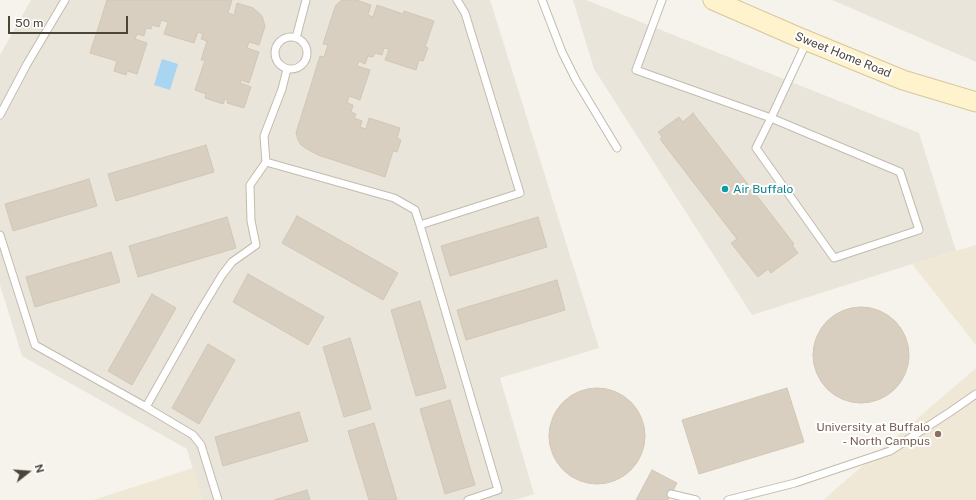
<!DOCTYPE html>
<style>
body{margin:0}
#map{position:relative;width:976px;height:500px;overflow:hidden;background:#f6f3ec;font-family:"Public Sans",sans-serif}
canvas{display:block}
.north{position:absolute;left:8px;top:452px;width:40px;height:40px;-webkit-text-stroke:3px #fff;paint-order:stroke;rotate:73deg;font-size:11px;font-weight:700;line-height:16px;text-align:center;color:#4b4439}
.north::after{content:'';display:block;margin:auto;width:14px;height:18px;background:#4b4439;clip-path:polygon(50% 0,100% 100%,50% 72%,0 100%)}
.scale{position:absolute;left:8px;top:16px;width:120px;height:18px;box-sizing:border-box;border:2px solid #4b4439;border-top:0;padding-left:5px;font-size:12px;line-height:14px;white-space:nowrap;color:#4b4439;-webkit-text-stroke:3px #fff;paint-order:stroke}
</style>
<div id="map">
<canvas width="976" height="500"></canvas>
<div class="north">N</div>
<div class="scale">50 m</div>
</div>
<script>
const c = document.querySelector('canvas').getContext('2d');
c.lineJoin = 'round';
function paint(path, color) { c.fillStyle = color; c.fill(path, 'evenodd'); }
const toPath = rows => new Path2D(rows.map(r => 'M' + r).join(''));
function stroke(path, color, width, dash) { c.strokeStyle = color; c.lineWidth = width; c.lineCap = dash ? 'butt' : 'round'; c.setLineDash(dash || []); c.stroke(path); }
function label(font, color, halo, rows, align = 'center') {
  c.font = font + ' "Public Sans",sans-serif'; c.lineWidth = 4; c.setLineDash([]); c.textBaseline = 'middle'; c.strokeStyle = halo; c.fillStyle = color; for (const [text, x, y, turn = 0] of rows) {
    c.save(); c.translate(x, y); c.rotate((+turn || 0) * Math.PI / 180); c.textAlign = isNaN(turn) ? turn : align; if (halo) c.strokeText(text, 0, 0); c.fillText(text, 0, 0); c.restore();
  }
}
const residential = toPath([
 [31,0,490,0,599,348,500,378,534,494,515,500,202,500,187,449,22,356,0,285,0,55],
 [573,0,586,0,919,133,956,251,912,264,752,315,594,69],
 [832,0,976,0,976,62]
]);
const education = toPath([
 [976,245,976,345,912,264],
 [976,368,976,500,823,500],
 [193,468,202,500,93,500]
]);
const water = toPath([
 [162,59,178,64,170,90,154,85]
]);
const building = toPath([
 [107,0,232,0,228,13,234,15,237,3,253,8,258,12,262,16,265,26,259,45,249,42,247,48,259,52,249,83,241,80,240,83,251,87,244,108,227,103,228,100,225,99,223,104,205,98,206,94,195,90,205,60,201,60,207,41,201,39,203,34,198,32,194,43,164,34,168,22,161,20,159,27,152,25,151,29,146,28,144,36,137,34,135,39,147,43,137,74,127,71,126,75,114,71,117,61,90,53,107,0],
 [342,0,356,0,371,5,368,15,373,17,377,5,403,14,404,11,434,21,425,47,428,48,423,61,419,60,416,70,385,60,389,49,384,48,382,55,375,53,373,57,368,56,365,64,359,61,357,66,370,70,360,100,349,96,347,103,353,105,351,112,356,114,354,118,362,121,360,127,366,129,369,118,400,128,397,138,401,140,397,152,393,151,385,177,318,155,307,149,301,145,298,140,296,133,320,56,324,57,328,45,323,44,334,10,336,5,342,0],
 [693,113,794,244,792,245,798,253,771,273,768,269,758,277,731,243,737,239,660,139,662,137,658,132,679,117,683,122,693,113],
 [206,145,214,172,116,201,108,174,206,145],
 [89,179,97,206,13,231,5,204,89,179],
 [297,216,398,273,383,300,282,243,297,216],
 [227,217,236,248,138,277,129,246,227,217],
 [538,217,547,247,450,276,441,246,538,217],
 [111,252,120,282,35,307,26,277,111,252],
 [248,274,324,317,308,345,233,302,248,274],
 [557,280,565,310,466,340,457,310,557,280],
 [152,294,176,308,132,385,108,371,152,294],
 [420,301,446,388,416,396,391,310,420,301],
 '813 355a48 48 0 1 1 96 0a48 48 0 1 1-96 0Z',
 [350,338,371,409,344,417,323,347,350,338],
 [208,344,235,360,199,424,172,408,208,344],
 [787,388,804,442,699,474,682,420,787,388],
 '549 436a48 48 0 1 1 96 0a48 48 0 1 1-96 0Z',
 [450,400,475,485,445,494,420,409,450,400],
 [299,412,308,441,223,466,215,437,299,412],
 [374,423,397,500,369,500,348,431,374,423],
 [652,470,677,483,668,500,636,500,652,470],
 [307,490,310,500,274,500,307,490]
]);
const lane = toPath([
 [457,0,465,13,520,193,420,225,498,490,468,500],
 [542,0,562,52,576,80,617,148],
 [662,0,636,70,771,118,756,148,834,258,919,230,900,172,771,118,807,41],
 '275 53a16 16 0 1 1 32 0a16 16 0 1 1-32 0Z',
 [296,38,306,0],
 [0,115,27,64,65,0],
 [266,162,394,198,415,210,420,225],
 [0,235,35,345,146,407,193,435,201,445,218,500],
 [146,407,199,313,222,275,232,262,256,245,251,221,250,185,266,162,264,136,282,89,287,69],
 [671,494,696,500],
 [728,500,795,483,890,451,950,412,976,394]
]);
const secondary = toPath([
 [713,0,798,37,903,80,976,102]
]);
const markers = [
 [725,189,4,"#0f9aa8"],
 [938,434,4,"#8d6e63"]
];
const streetNames = [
 ["Sweet Home Road",843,55,22]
];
const cultureNames = [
 ["Air Buffalo",733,189]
];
const educationNames = [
 ["University at Buffalo",930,427],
 ["- North Campus",930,441]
];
paint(residential, '#eae5da');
paint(education, '#efe8d6');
paint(water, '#a9d4f2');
paint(building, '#d8cfc1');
stroke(building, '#d3c7b4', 1);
stroke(lane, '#c2bbae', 9);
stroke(secondary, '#d6c79b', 21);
stroke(lane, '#fff', 7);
stroke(secondary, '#fff3cd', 19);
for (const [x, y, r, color] of markers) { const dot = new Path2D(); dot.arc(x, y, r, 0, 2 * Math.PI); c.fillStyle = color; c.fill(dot); stroke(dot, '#fff', 1.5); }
label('12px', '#4b4439', '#fff', streetNames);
label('12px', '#0d838f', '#fff', cultureNames, 'left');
label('12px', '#785e54', '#fff', educationNames, 'right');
</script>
